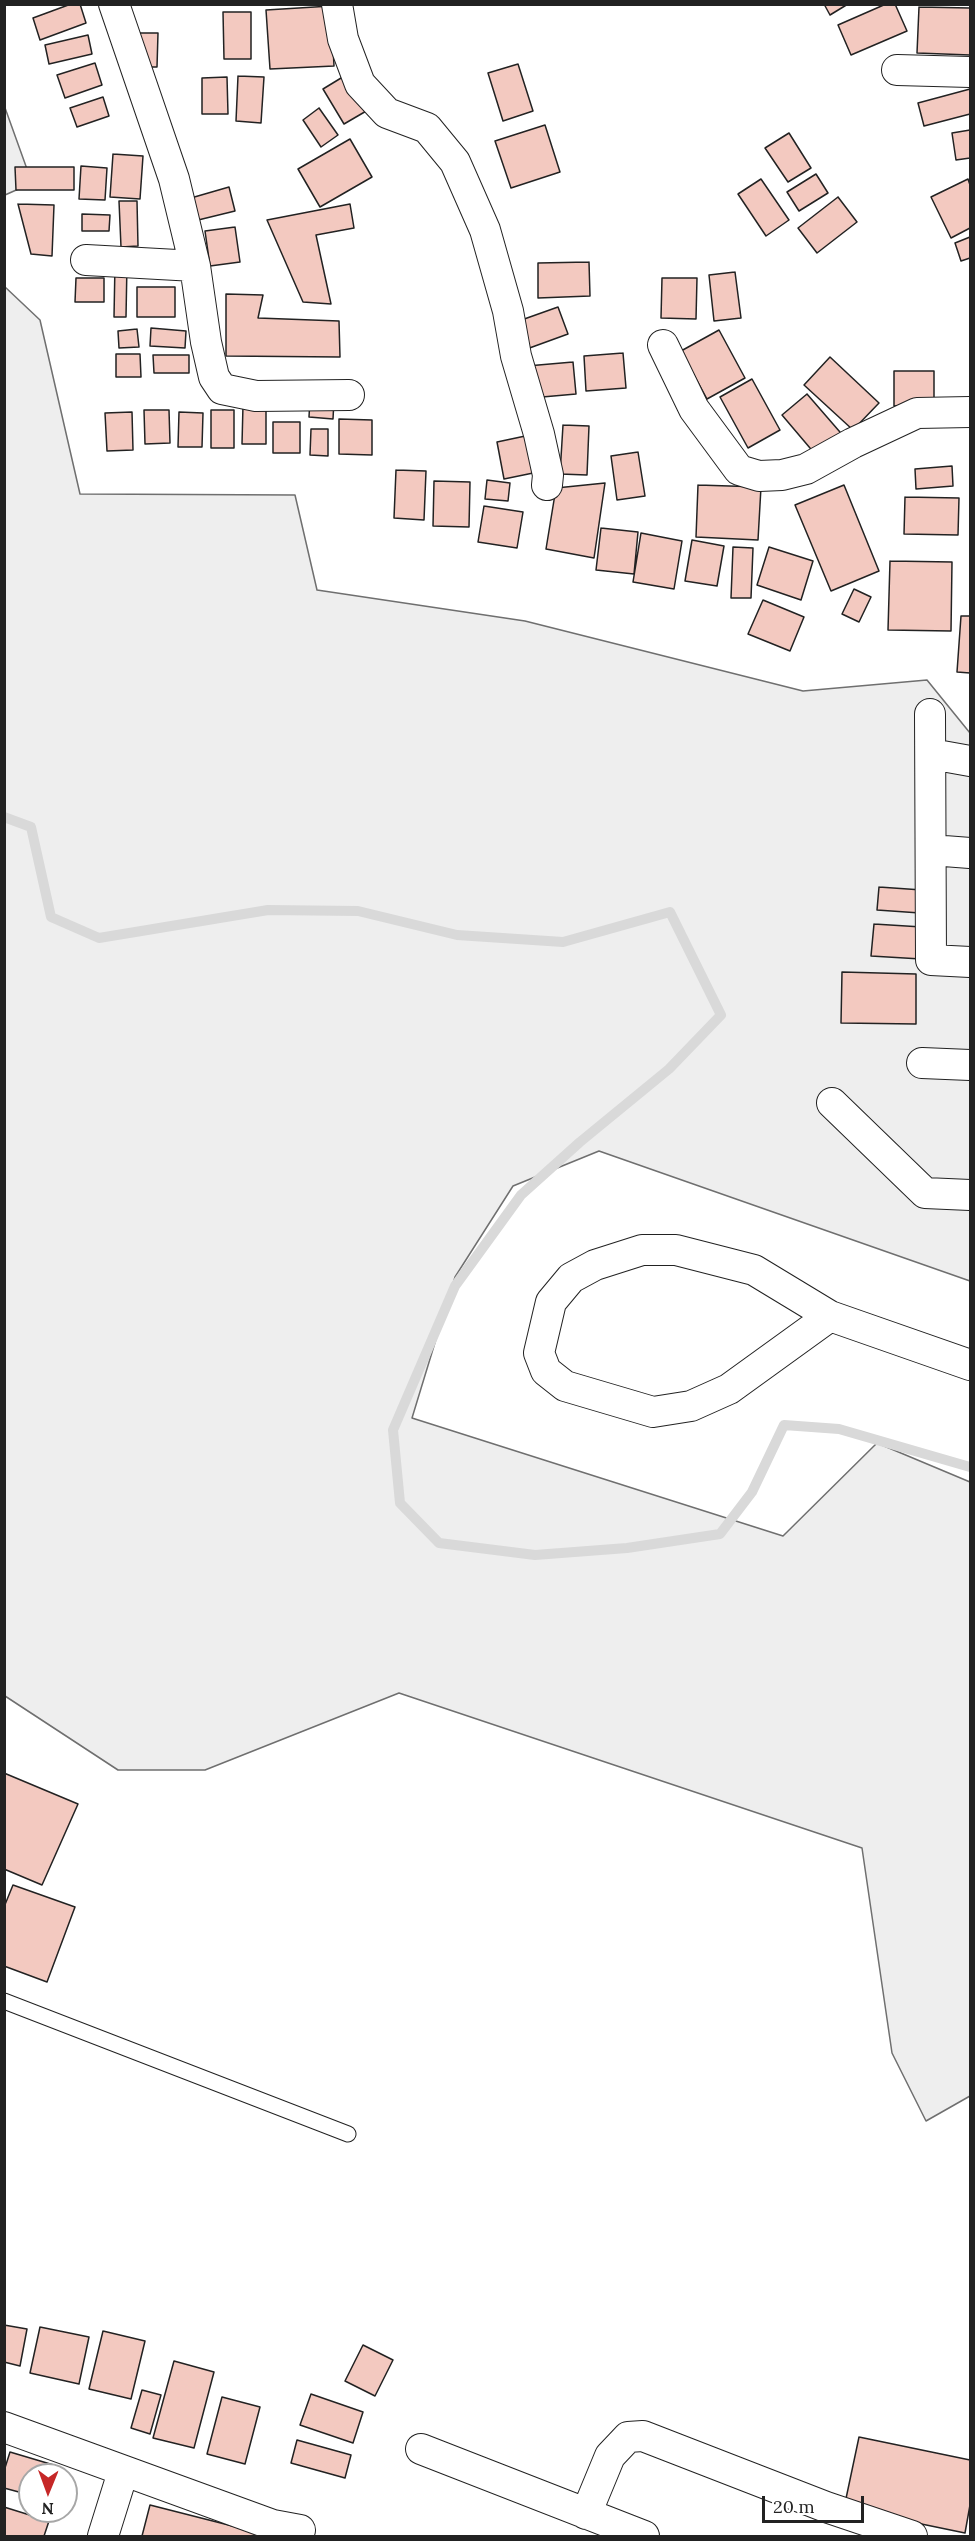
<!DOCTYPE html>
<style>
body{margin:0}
#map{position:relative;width:975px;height:2541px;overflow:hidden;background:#fff;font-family:Lora,serif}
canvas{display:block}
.frame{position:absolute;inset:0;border:6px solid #222;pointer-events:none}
.north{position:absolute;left:18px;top:2463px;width:60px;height:60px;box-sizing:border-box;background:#fff;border:2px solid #a7a7a7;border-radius:50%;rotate:181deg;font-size:16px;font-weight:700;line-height:24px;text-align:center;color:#222}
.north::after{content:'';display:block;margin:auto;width:21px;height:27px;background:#c62828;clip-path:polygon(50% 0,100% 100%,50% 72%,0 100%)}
.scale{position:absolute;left:762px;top:2496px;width:102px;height:27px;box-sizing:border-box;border:3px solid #222;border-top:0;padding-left:8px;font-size:18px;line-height:21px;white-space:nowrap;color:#222;-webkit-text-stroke:4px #fff;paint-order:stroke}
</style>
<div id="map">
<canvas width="975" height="2541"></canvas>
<div class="frame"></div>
<div class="north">N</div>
<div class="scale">20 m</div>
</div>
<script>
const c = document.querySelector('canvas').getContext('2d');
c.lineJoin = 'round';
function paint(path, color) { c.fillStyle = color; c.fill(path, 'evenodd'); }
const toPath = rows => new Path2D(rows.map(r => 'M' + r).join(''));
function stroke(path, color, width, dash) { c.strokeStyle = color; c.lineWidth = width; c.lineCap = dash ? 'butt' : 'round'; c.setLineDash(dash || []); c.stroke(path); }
const green = toPath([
 [4,105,32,183,5,195,4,195,4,105],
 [4,286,40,320,80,494,295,495,317,590,525,621,803,691,927,680,970,733,970,1281,599,1151,513,1186,455,1277,412,1418,783,1536,877,1443,970,1482,970,2096,926,2121,892,2053,862,1848,399,1693,205,1770,118,1770,5,1696,4,286]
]);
const stream = toPath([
 [4,817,31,827,51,917,99,938,268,910,358,911,457,935,563,942,670,912,721,1015,669,1069,580,1142,521,1195,455,1286,393,1430,400,1503,439,1543,535,1555,627,1548,720,1534,752,1492,784,1425,839,1429,970,1467]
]);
const building = toPath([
 [71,4,80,4,86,23,40,40,33,18,71,4],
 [824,4,848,4,830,15,824,4],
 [886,4,895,4,907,31,851,55,838,25,886,4],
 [331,6,334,66,270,69,266,10,331,6],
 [919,7,970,8,970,55,917,53,919,7],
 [223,12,251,12,251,59,224,59,223,12],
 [137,33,158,33,157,67,136,67,137,33],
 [88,35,92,54,49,64,45,45,88,35],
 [95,63,102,85,65,98,57,75,95,63],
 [518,64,533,111,503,121,488,73,518,64],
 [346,75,368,110,344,124,323,89,346,75],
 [238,76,264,77,261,123,236,121,238,76],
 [227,77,228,114,202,114,202,78,227,77],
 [970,89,970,114,924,126,918,103,970,89],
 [103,97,109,116,77,127,70,108,103,97],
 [319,108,338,135,321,147,303,120,319,108],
 [545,125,560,172,511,188,495,141,545,125],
 [970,130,970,158,956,160,952,133,970,130],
 [789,133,811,168,788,182,765,148,789,133],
 [350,139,372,177,320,207,298,169,350,139],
 [113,154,143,156,140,199,110,197,113,154],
 [81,166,107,168,105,200,79,199,81,166],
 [15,167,74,167,74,190,16,190,15,167],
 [816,174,828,193,799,211,787,192,816,174],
 [761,179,789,220,766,236,738,194,761,179],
 [968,179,970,185,970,228,951,238,931,197,968,179],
 [229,187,235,211,190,222,184,200,229,187],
 [838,197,857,222,817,253,798,228,838,197],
 [119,201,137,201,138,246,121,247,119,201],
 [18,204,54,205,52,256,31,254,18,204],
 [350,204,354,228,316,235,331,304,303,302,267,220,350,204],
 [82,214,110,215,109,231,82,231,82,214],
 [235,227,240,262,210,266,205,231,235,227],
 [970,237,970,258,961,261,955,243,970,237],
 [589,262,590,296,538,298,538,263,589,262],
 [115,264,127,264,126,317,114,317,115,264],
 [735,272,741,318,714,321,709,275,735,272],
 [76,278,104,278,104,302,75,302,76,278],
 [662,278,697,278,696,319,661,318,662,278],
 [137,287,175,287,175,317,137,317,137,287],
 [226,294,263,295,258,318,339,321,340,357,226,356,226,294],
 [558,307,568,334,524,350,513,323,558,307],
 [151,328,186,331,185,348,150,346,151,328],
 [137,329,139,347,119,348,118,331,137,329],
 [719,330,745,378,707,399,681,351,719,330],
 [623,353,626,388,586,391,584,356,623,353],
 [116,354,140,354,141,377,116,377,116,354],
 [153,355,189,355,189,373,154,373,153,355],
 [830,357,879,403,853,430,804,385,830,357],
 [573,362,576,394,531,398,527,366,573,362],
 [894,371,934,371,934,405,894,406,894,371],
 [752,379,780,430,748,448,720,397,752,379],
 [807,394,846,439,821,461,782,415,807,394],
 [310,399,334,400,333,419,309,417,310,399],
 [243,405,266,405,266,444,242,444,243,405],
 [144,410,169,410,170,443,145,444,144,410],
 [211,410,234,410,234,448,211,448,211,410],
 [132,412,133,450,107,451,105,413,132,412],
 [179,412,203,413,202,447,178,447,179,412],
 [339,419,372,420,372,455,339,454,339,419],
 [273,422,300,422,300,453,273,453,273,422],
 [563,425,589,426,587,475,560,474,563,425],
 [311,429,328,429,328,456,310,455,311,429],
 [530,435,538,472,504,479,497,442,530,435],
 [638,452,645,496,617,500,611,456,638,452],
 [952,466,953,486,916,489,915,469,952,466],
 [396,470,426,471,424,520,394,518,396,470],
 [487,480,510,483,508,501,485,499,487,480],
 [434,481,470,482,469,527,433,526,434,481],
 [605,483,594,558,546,549,556,488,605,483],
 [698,485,761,487,758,540,696,537,698,485],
 [844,485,879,571,831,591,795,505,844,485],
 [905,497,959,498,958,535,904,534,905,497],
 [484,506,523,512,517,548,478,542,484,506],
 [601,528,638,532,634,574,596,570,601,528],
 [641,533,682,541,674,589,633,582,641,533],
 [692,540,724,546,717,586,685,581,692,540],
 [733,547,753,548,751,598,731,598,733,547],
 [769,547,813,561,801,600,757,585,769,547],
 [890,561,952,562,951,631,888,630,890,561],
 [854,589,871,597,859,622,842,614,854,589],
 [763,600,804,617,790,651,748,634,763,600],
 [961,616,970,616,970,673,957,672,961,616],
 [879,887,922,890,920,913,877,910,879,887],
 [874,924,922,927,921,959,871,956,874,924],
 [842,972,916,974,916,1024,841,1023,842,972],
 [4,1773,78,1804,42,1885,4,1869,4,1773],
 [13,1885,75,1907,47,1982,4,1966,4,1907,13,1885],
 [4,2325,27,2329,20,2366,4,2362,4,2325],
 [40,2327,89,2337,79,2384,30,2373,40,2327],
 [103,2331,145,2341,131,2399,89,2389,103,2331],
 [363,2345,393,2360,375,2396,345,2381,363,2345],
 [174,2361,214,2372,194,2448,153,2438,174,2361],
 [142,2390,161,2395,150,2434,131,2428,142,2390],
 [311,2394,363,2412,353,2443,300,2425,311,2394],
 [222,2397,260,2407,245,2464,207,2454,222,2397],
 [859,2437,970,2460,970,2505,965,2533,844,2508,859,2437],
 [297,2440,351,2455,345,2478,291,2463,297,2440],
 [10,2452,57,2466,55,2475,30,2475,30,2495,4,2488,4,2471,10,2452],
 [150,2505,256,2532,255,2536,142,2536,150,2505],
 [4,2507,49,2521,44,2536,4,2536,4,2507]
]);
const lane = toPath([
 [4,2001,348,2134]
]);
const street = toPath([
 [114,4,174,179,195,266],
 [337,4,343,39,360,84,387,113,427,128,455,162,485,230,508,311,516,356,539,434,548,475,547,485],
 [897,70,970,72],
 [86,260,195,266,206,342,214,377,222,389,256,396,349,395],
 [663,345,694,409,739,470,759,476,782,475,806,469,853,443,917,413,970,412],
 [930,714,931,960,970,962],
 [931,754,970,761],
 [931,850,970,853],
 [922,1063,970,1065],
 [832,1103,925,1193,970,1195],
 [830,1316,754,1270,676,1250,642,1250,595,1265,571,1278,551,1302,539,1353,546,1371,565,1386,653,1412,691,1406,729,1389,830,1316,970,1365],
 [4,2427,273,2525,300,2530,298,2536],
 [421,2449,644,2536],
 [586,2514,610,2456,628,2437,643,2436,826,2507,912,2536],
 [103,2536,123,2472]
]);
paint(green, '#eee');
stroke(green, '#6f6f6f', 1.5);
stroke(stream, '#d9d9d9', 10);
paint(building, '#f3c9c0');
stroke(building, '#222', 1.5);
stroke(lane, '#222', 17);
stroke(street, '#222', 32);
stroke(lane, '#fff', 15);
stroke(street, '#fff', 30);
</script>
